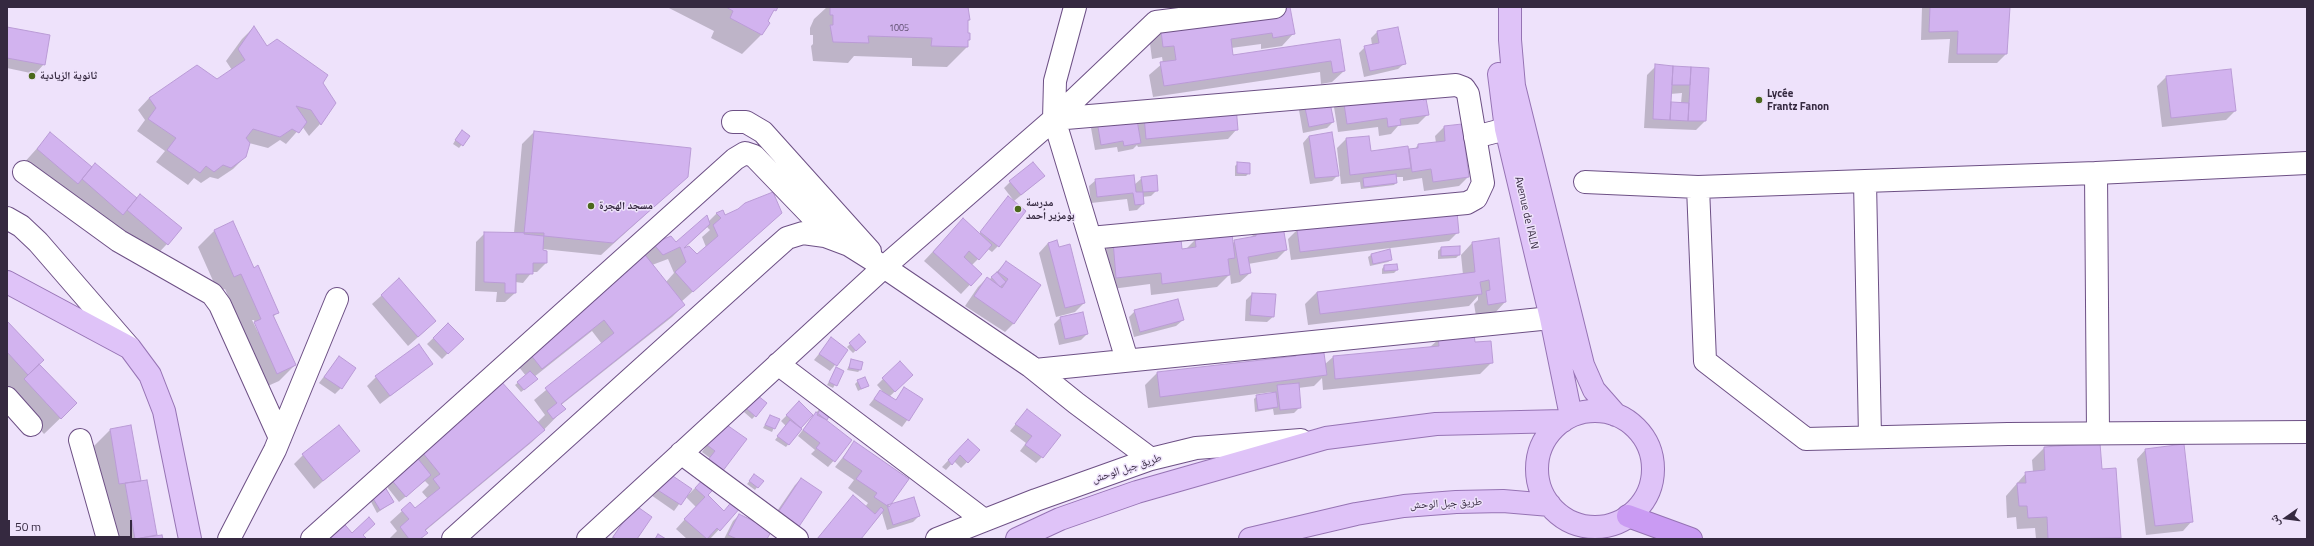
<!DOCTYPE html>
<meta charset="utf-8">
<style>
body{margin:0}
#map{position:relative;width:2314px;height:546px;overflow:hidden;background:#eee2fb;font-family:"Titillium Web","Noto Naskh Arabic",sans-serif}
canvas{display:block}
.frame{position:absolute;inset:0;border:8px solid #352940;pointer-events:none}
.north{position:absolute;left:2266px;top:498px;width:40px;height:40px;-webkit-text-stroke:3px #eee2fb;paint-order:stroke;rotate:256deg;font-size:11px;font-weight:700;line-height:16px;text-align:center;color:#352940}
.north::after{content:'';display:block;margin:auto;width:14px;height:18px;background:#352940;clip-path:polygon(50% 0,100% 100%,50% 72%,0 100%)}
.scale{position:absolute;left:8px;top:520px;width:124px;height:18px;box-sizing:border-box;border:2px solid #352940;border-top:0;padding-left:5px;font-size:12px;line-height:14px;white-space:nowrap;color:#352940;-webkit-text-stroke:3px #eee2fb;paint-order:stroke}
</style>
<div id="map">
<canvas width="2314" height="546"></canvas>
<div class="frame"></div>
<div class="north">ش</div>
<div class="scale">50 m</div>
</div>
<script>
const c = document.querySelector('canvas').getContext('2d');
c.lineJoin = 'round';
function paint(path, color) { c.fillStyle = color; c.fill(path, 'evenodd'); }
const toPath = rows => new Path2D(rows.map(r => 'M' + r).join(''));
function stroke(path, color, width, dash) { c.strokeStyle = color; c.lineWidth = width; c.lineCap = dash ? 'butt' : 'round'; c.setLineDash(dash || []); c.stroke(path); }
function label(font, color, halo, rows, align = 'center') {
  c.font = font + ' "Titillium Web","Noto Naskh Arabic",sans-serif'; c.lineWidth = 3; c.setLineDash([]); c.textBaseline = 'middle'; c.strokeStyle = halo; c.fillStyle = color; for (const [text, x, y, turn = 0] of rows) {
    c.save(); c.translate(x, y); c.rotate((+turn || 0) * Math.PI / 180); c.textAlign = isNaN(turn) ? turn : align; if (halo) c.strokeText(text, 0, 0); c.fillText(text, 0, 0); c.restore();
  }
}
const shadow = toPath([
 [667,7,777,7,769,16,762,34,742,54,711,38,714,31],
 [827,7,967,7,966,13,969,13,969,20,967,22,967,34,969,34,967,47,947,67,912,66,912,58,854,56,848,63,813,61,811,46,813,44,813,35,810,35,810,28,814,19],
 [1289,7,1293,34,1282,46,1261,49,1261,44,1231,48,1232,56,1339,40,1344,71,1332,82,1321,84,1320,72,1153,97,1149,75,1163,63,1162,57,1152,59,1149,36,1161,24],
 [1922,7,2009,7,2006,54,1997,63,1948,63,1950,39,1921,40],
 [254,27,267,47,321,83,335,103,320,124,309,136,302,126,286,144,280,140,268,148,249,143,245,157,233,169,218,179,210,177,201,183,194,178,188,185,156,162,165,151,137,131,145,120,138,110,151,96,217,80,232,70,226,61,242,39],
 [7,28,44,64,35,74,7,68],
 [1397,28,1405,63,1398,69,1364,77,1359,53,1365,47,1372,45,1371,38,1377,32],
 [1656,66,1708,69,1705,121,1696,130,1644,128,1647,75],
 [1682,93,1681,103,1670,103,1670,94],
 [2166,77,2235,111,2226,120,2162,127,2157,86],
 [1344,97,1422,101,1428,114,1418,124,1398,126,1391,134,1379,136,1378,127,1338,132,1334,107],
 [1305,103,1333,122,1327,128,1303,133,1299,110],
 [1144,117,1237,129,1228,139,1138,147,1137,145,1133,149,1118,152,1117,147,1095,150,1091,128,1097,122,1137,124],
 [1462,125,1468,177,1459,186,1424,191,1422,178,1403,181,1403,177,1396,177,1396,183,1394,185,1361,189,1360,182,1341,184,1337,148,1346,139,1368,137,1370,152,1408,150,1414,150,1418,145,1436,143,1435,136,1444,127],
 [534,132,687,177,601,255,542,249,546,263,537,272,532,272,523,283,515,282,515,293,505,302,496,302,497,292,475,291,476,242,485,233,514,233,522,144],
 [50,134,92,168,181,229,151,261,22,165],
 [459,134,469,136,459,148,453,144],
 [1309,136,1338,175,1332,181,1310,184,1303,143],
 [1238,163,1249,173,1246,176,1235,176,1235,166],
 [1142,178,1157,190,1151,196,1142,197,1143,204,1137,210,1129,211,1127,199,1091,203,1089,186,1096,180,1134,185],
 [1010,182,1037,182,1014,201,1004,188],
 [1008,198,998,246,992,252,988,249,971,266,980,274,961,294,924,261,954,229,979,234],
 [717,213,769,224,681,302,684,305,672,317,561,405,564,409,532,442,425,531,420,539,389,539,397,531,390,522,402,511,415,510,428,499,422,492,429,485,425,481,399,502,384,483,419,448,537,423,545,415,534,400,602,344,592,331,534,377,534,382,521,392,515,385,526,376,515,362,655,244,676,244,708,222],
 [707,227,710,230,702,237,706,247,697,256,683,249],
 [668,259,674,273,666,282,652,265],
 [233,223,253,269,278,312,273,317,295,365,279,381,261,389,244,333,225,289,218,292,198,247,214,231],
 [252,320,254,320,259,331,258,332],
 [1297,230,1458,232,1449,241,1291,260,1288,239],
 [1256,232,1286,250,1277,259,1248,264,1250,273,1240,282,1231,284,1230,274,1217,287,1151,295,1150,284,1104,290,1101,254,1113,242,1181,250,1185,250,1195,240,1232,244,1235,241,1249,239],
 [1056,241,1084,303,1075,312,1056,317,1039,253,1048,243],
 [1472,243,1505,302,1494,314,1476,316,1474,304,1478,300,1478,296,1469,306,1308,325,1305,304,1317,292,1463,275,1461,255],
 [1441,248,1459,255,1456,258,1438,259,1438,251],
 [1371,255,1391,260,1388,262,1370,266,1368,257],
 [1006,262,1014,323,1005,332,965,306,978,287,987,278,989,280],
 [1396,265,1397,270,1394,273,1382,274,1382,269,1384,266],
 [399,280,426,330,408,346,372,304],
 [1252,294,1275,295,1274,316,1267,322,1245,321,1246,300],
 [1135,311,1183,320,1176,326,1134,337,1129,317],
 [1060,318,1087,334,1081,340,1059,345,1054,324],
 [7,323,38,364,76,403,44,434,9,395,13,391,7,385],
 [448,324,462,339,442,359,427,344],
 [859,336,865,342,853,353,847,347],
 [831,339,847,350,830,371,814,360],
 [1439,339,1474,343,1492,362,1480,374,1323,390,1322,378,1314,386,1298,388,1300,407,1294,413,1274,415,1273,409,1255,412,1254,399,1257,396,1272,394,1272,392,1148,408,1145,385,1157,373,1290,357,1296,351,1310,355,1324,365,1333,357,1430,347],
 [339,357,341,388,335,394,319,383],
 [851,361,860,370,858,372,847,370],
 [900,362,912,375,889,397,895,401,905,389,922,400,902,427,869,405,880,391,884,393,877,385],
 [432,364,380,404,367,386,376,377],
 [837,368,843,371,833,388,827,385],
 [858,381,868,386,858,391,855,384],
 [755,399,755,416,752,419,744,412],
 [820,408,825,421,851,441,828,467,811,454,815,450,798,436],
 [793,409,812,415,786,447,775,440,786,426,781,421],
 [1027,410,1042,457,1036,463,1020,451,1026,443,1010,431],
 [770,416,778,419,772,432,763,428],
 [110,430,140,482,146,481,156,537,162,539,116,539,109,499,103,500,94,446],
 [718,430,745,440,710,458,702,452],
 [855,442,907,479,888,507,919,516,913,522,887,530,882,513,860,539,817,539,853,497,865,507,868,503,848,488,854,480,835,467],
 [962,446,967,462,961,468,954,461,946,470,942,467],
 [2044,448,2101,470,2119,539,2036,539,2035,528,2017,529,2016,517,2007,518,2006,496,2026,473,2033,472,2032,460],
 [2146,449,2192,521,2183,531,2146,535,2137,459],
 [358,451,314,489,294,464,303,455],
 [752,478,762,481,755,490,747,484],
 [801,479,821,492,771,520,795,485],
 [661,480,690,489,674,511,651,495],
 [697,486,723,512,740,507,710,539,708,537,706,539,687,539,676,529,696,507,686,497],
 [372,496,393,502,377,513,369,498],
 [629,513,636,539,611,539],
 [739,515,766,539,724,539,733,521]
]);
const building = toPath([
 [726,7,778,7,776,11,774,10,768,21,770,23,762,35,730,18,733,11,726,7],
 [830,7,968,7,970,20,968,20,968,33,970,33,970,40,968,40,968,47,931,46,932,38,868,36,869,43,833,42,830,25,833,25,833,15,830,15,830,7],
 [1256,7,1290,7,1295,34,1273,38,1272,33,1231,39,1233,55,1340,39,1345,71,1333,73,1331,61,1164,86,1160,62,1176,60,1174,46,1163,47,1160,23,1256,7],
 [1930,7,2010,7,2007,54,1957,54,1958,31,1929,32,1930,7],
 [254,26,267,46,277,39,328,75,323,83,336,103,321,125,311,110,296,106,307,122,299,133,292,129,280,137,253,129,246,138,250,143,246,157,231,168,223,165,214,172,206,166,200,173,167,150,176,138,148,119,156,108,149,98,197,65,217,79,245,60,238,49,254,26],
 [7,27,50,35,45,65,7,58,7,27],
 [1398,27,1406,64,1370,71,1364,46,1379,43,1377,31,1398,27],
 [1655,64,1673,66,1670,120,1653,119,1655,64],
 [1673,66,1691,67,1690,85,1672,85,1673,66],
 [1691,67,1709,68,1706,121,1688,121,1691,67],
 [2231,69,2236,111,2171,118,2166,76,2231,69],
 [1421,89,1423,100,1426,99,1429,115,1400,119,1401,125,1388,127,1387,118,1347,124,1343,97,1421,89],
 [1329,98,1334,122,1309,127,1304,103,1329,98],
 [1671,102,1689,103,1688,121,1670,120,1671,102],
 [1236,106,1238,130,1146,139,1144,116,1236,106],
 [1136,114,1141,143,1124,146,1123,141,1101,145,1097,121,1136,114],
 [1462,124,1469,177,1433,182,1431,169,1412,172,1409,149,1418,148,1418,144,1445,141,1444,126,1462,124],
 [462,130,470,136,463,146,455,140,462,130],
 [534,131,691,148,688,177,613,243,524,234,534,131],
 [50,132,92,167,78,184,37,149,50,132],
 [1332,132,1339,176,1315,178,1309,136,1332,132],
 [1369,136,1371,151,1408,146,1411,168,1350,175,1346,138,1369,136],
 [1033,162,1045,176,1021,195,1009,181,1033,162],
 [1237,162,1250,163,1250,174,1237,173,1237,162],
 [95,163,137,198,123,215,82,179,95,163],
 [1396,174,1397,183,1364,187,1363,178,1396,174],
 [1134,175,1136,192,1143,192,1141,177,1157,175,1158,191,1143,192,1144,204,1135,205,1133,193,1097,197,1095,179,1134,175],
 [773,192,782,213,693,292,675,272,686,262,680,247,663,255,656,247,654,243,671,236,676,242,707,215,710,224,684,248,689,246,697,254,718,236,713,225,721,218,716,213,723,210,725,215,738,209,745,203,773,192],
 [140,194,182,228,168,245,127,210,140,194],
 [1008,196,1026,211,999,247,980,232,1008,196],
 [1457,212,1459,233,1300,252,1297,229,1457,212],
 [963,218,992,245,979,260,969,251,964,257,982,274,971,286,933,252,963,218],
 [233,221,254,268,258,265,279,313,273,315,296,365,277,374,254,322,261,319,241,274,234,277,214,230,233,221],
 [1283,226,1287,250,1248,257,1251,273,1240,275,1234,240,1256,236,1256,231,1283,226],
 [484,232,544,233,543,250,547,251,547,263,533,263,533,274,516,274,516,293,505,293,505,283,484,282,484,232],
 [1232,234,1235,258,1228,259,1230,275,1162,284,1161,273,1116,278,1113,241,1181,239,1182,249,1196,247,1195,239,1232,234],
 [1499,238,1506,302,1488,305,1486,291,1490,290,1489,280,1480,282,1482,294,1320,314,1317,292,1475,272,1472,242,1499,238],
 [1057,240,1059,247,1070,244,1085,303,1065,308,1048,243,1057,240],
 [1460,246,1460,255,1441,256,1441,247,1460,246],
 [1390,249,1392,260,1373,264,1371,254,1390,249],
 [642,251,685,305,561,404,566,409,553,419,547,411,557,403,545,388,614,333,604,320,542,369,526,349,642,251],
 [1006,261,1041,285,1014,324,974,296,987,277,1002,288,1008,279,998,272,1006,261],
 [1397,264,1398,270,1384,271,1384,265,1397,264],
 [997,272,1006,282,1000,287,991,277,997,272],
 [399,278,436,321,418,337,381,295,399,278],
 [1252,293,1276,294,1274,317,1250,315,1252,293],
 [1178,299,1184,320,1140,332,1134,310,1178,299],
 [1083,312,1088,334,1065,339,1060,317,1083,312],
 [7,321,44,360,28,375,7,352,7,321],
 [448,323,464,339,448,354,433,338,448,323],
 [859,334,866,342,856,351,849,343,859,334],
 [1474,334,1475,342,1491,341,1493,363,1335,379,1333,356,1439,346,1438,338,1474,334],
 [831,337,848,350,837,366,819,354,831,337],
 [419,344,433,364,390,396,375,376,419,344],
 [1310,349,1311,354,1324,353,1327,375,1160,397,1157,372,1296,356,1296,350,1310,349],
 [339,356,356,368,342,389,324,377,339,356],
 [851,359,863,362,861,370,849,368,851,359],
 [900,361,913,375,895,392,882,378,900,361],
 [39,364,77,403,61,419,24,379,39,364],
 [836,367,844,371,837,386,829,382,836,367],
 [530,371,538,379,524,390,517,382,530,371],
 [865,377,869,386,861,389,857,380,865,377],
 [499,379,545,430,425,530,428,533,420,539,409,539,400,527,409,519,401,510,410,502,415,508,440,488,433,479,440,474,418,447,499,379],
 [1299,383,1301,408,1280,410,1277,385,1299,383],
 [904,387,923,399,909,421,874,399,880,390,896,400,904,387],
 [1276,392,1278,407,1258,410,1256,395,1276,392],
 [757,395,767,403,756,417,746,408,757,395],
 [799,401,813,415,801,428,786,415,799,401],
 [823,404,833,409,827,420,817,415,823,404],
 [1027,409,1061,435,1043,458,1025,445,1032,436,1015,424,1027,409],
 [816,412,852,440,835,462,816,448,820,443,803,430,816,412],
 [770,415,780,419,775,429,765,425,770,415],
 [790,420,802,429,789,445,777,436,790,420],
 [724,423,747,439,722,472,707,461,715,451,707,445,724,423],
 [131,425,141,481,119,484,110,429,131,425],
 [339,425,360,451,323,481,302,454,339,425],
 [968,439,980,450,968,463,960,455,952,465,948,460,968,439],
 [854,441,909,479,889,507,874,497,877,493,856,479,862,471,843,458,854,441],
 [2100,443,2102,469,2116,468,2121,538,2048,539,2047,517,2028,518,2027,506,2019,506,2017,483,2026,483,2025,472,2045,470,2044,447,2100,443],
 [2184,444,2193,522,2155,526,2145,449,2184,444],
 [415,455,431,475,406,497,389,477,415,455],
 [667,472,692,489,681,505,656,489,667,472],
 [754,474,764,481,758,488,749,481,754,474],
 [706,476,717,486,708,495,724,511,733,500,741,507,720,531,717,528,707,539,684,519,705,497,695,488,706,476],
 [801,478,822,492,798,528,777,514,801,478],
 [147,480,157,535,135,539,125,483,147,480],
 [385,487,394,502,380,510,371,495,385,487],
 [853,495,875,514,881,507,884,510,861,539,817,539,853,495],
 [914,497,920,516,893,525,887,505,914,497],
 [635,505,652,517,637,539,616,539,613,537,635,505],
 [739,514,772,530,767,539,737,539,728,535,739,514],
 [369,517,375,524,363,535,367,539,319,539,340,519,352,533,369,517],
 [658,534,666,539,655,539,658,534],
 [162,535,163,539,140,539,140,538,162,535]
]);
const minor = toPath([
 [1075,7,1055,81,1054,119,1127,360],
 [1054,119,1456,85,1464,88,1468,94,1483,183,1476,198,1467,203,1090,238],
 [733,122,746,122,763,132,870,251],
 [1475,137,1506,129],
 [24,172,119,241,212,294,220,305,280,438],
 [2096,173,2307,163],
 [1865,181,2096,173,2098,433],
 [1585,182,1698,187,1705,361,1806,439,2008,434,2307,432],
 [1698,187,1865,181,1870,437],
 [7,218,21,226,38,242,129,347],
 [778,364,984,520],
 [1035,370,1551,318],
 [7,398,31,425],
 [80,440,108,539],
 [681,453,797,539],
 [229,539,275,450,337,299],
 [312,539,735,159,745,153,754,156,834,239],
 [453,539,769,254,787,238,803,233,825,236,849,245,884,267,1030,366,1076,403,1151,459],
 [588,539,884,267,1054,119,1156,22,1275,7],
 [937,539,1036,500,1151,459,1196,448,1301,440]
]);
const major = toPath([
 [1510,7,1510,40,1514,86,1583,365,1594,390,1616,415],
 [1499,74,1506,129,1551,318,1571,416],
 [7,282,130,348,150,375,164,411,190,539],
 '1537 469a58 58 0 1 1 116 0a58 58 0 1 1-116 0Z',
 [1017,539,1060,519,1137,492,1326,438,1436,424,1563,421],
 [1250,539,1356,514,1404,506,1456,502,1503,501,1550,505]
]);
const highway = toPath([
 [1628,516,1691,539]
]);
const markers = [
 [32,76,4,"#4b681c"],
 [1759,100,4,"#4b681c"],
 [591,206,4,"#4b681c"],
 [1018,209,4,"#4b681c"]
];
const numberNames = [
 ["1005",899,29]
];
const poiNames = [
 ["ثانوية الزيادية",40,76],
 ["Lycée",1767,94],
 ["Frantz Fanon",1767,107],
 ["مدرسة",1026,203],
 ["بومزير أحمد",1026,216],
 ["مسجد الهجرة",599,206]
];
const streetNames = [
 ["Avenue de l'ALN",1526,213,77],
 ["طريق جبل الوحش",1127,469,-18],
 ["طريق جبل الوحش",1446,504,-3]
];
paint(shadow, '#0003');
paint(building, '#d2b3ef');
stroke(building, '#ba9bd6', 1);
stroke(minor, '#6d5085', 24);
stroke(major, '#9673b4', 24);
stroke(highway, '#9673b4', 24);
stroke(minor, '#fff', 22);
stroke(major, '#dfc3f8', 22);
stroke(highway, '#ca9bf3', 22);
for (const [x, y, r, color] of markers) { const dot = new Path2D(); dot.arc(x, y, r, 0, 2 * Math.PI); c.fillStyle = color; c.fill(dot); stroke(dot, '#eee2fb', 1.5); }
label('9px', '#5c4c6c', null, numberNames);
label('bold 11px', '#352940', '#eee2fb', poiNames, 'left');
label('11px', '#352940', '#eee2fb', streetNames);
</script>
